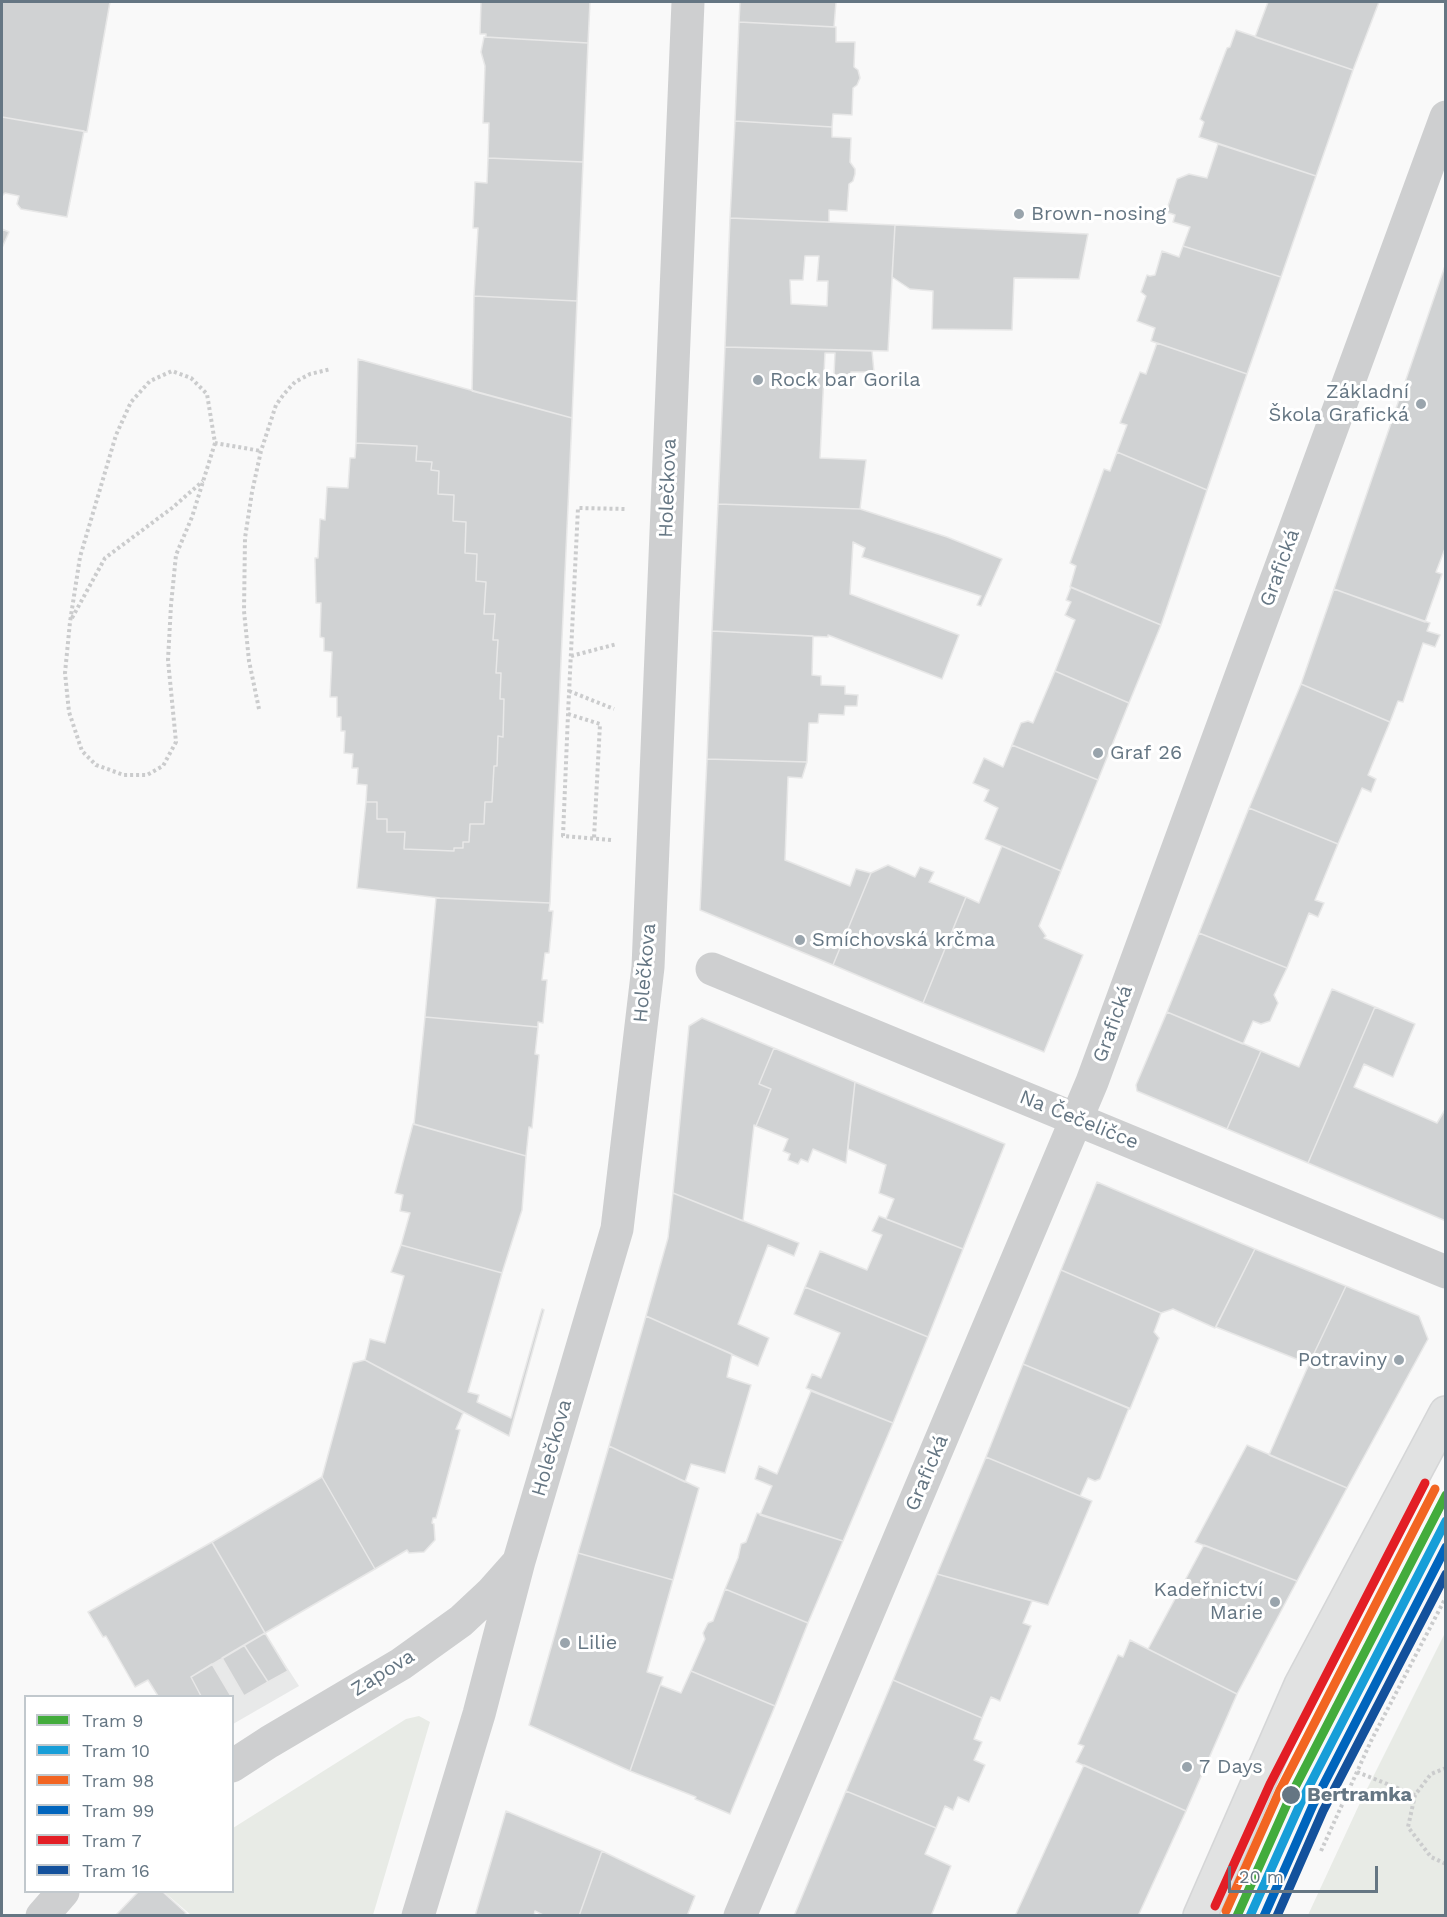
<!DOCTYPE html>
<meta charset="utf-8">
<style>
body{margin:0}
#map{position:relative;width:1447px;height:1917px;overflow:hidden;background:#f9f9f9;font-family:"Work Sans",sans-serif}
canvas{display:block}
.frame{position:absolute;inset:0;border:3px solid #657683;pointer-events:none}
.legend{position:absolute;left:24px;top:1695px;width:210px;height:198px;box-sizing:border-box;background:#fff;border:2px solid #c1c8cd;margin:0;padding:8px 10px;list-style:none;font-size:18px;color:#657683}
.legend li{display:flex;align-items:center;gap:12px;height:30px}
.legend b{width:30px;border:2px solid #c1c8cd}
.scale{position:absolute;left:1228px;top:1866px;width:150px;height:27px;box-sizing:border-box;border:3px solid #657683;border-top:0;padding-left:8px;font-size:18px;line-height:21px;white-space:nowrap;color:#657683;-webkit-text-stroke:4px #fff;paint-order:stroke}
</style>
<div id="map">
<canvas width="1447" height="1917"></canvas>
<div class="frame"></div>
<ul class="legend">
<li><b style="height:8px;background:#43ac3c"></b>Tram 9</li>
<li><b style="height:8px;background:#179ed8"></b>Tram 10</li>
<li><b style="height:8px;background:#f26522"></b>Tram 98</li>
<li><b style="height:8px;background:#0065bd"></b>Tram 99</li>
<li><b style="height:8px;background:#e31e25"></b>Tram 7</li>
<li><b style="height:8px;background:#13519c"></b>Tram 16</li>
</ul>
<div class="scale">20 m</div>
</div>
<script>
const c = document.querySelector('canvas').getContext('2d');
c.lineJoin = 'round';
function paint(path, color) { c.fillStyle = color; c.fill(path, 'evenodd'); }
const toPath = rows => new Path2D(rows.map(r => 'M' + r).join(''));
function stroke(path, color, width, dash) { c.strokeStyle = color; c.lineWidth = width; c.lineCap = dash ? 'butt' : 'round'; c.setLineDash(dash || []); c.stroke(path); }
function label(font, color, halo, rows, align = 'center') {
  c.font = font + ' "Work Sans",sans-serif'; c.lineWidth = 6; c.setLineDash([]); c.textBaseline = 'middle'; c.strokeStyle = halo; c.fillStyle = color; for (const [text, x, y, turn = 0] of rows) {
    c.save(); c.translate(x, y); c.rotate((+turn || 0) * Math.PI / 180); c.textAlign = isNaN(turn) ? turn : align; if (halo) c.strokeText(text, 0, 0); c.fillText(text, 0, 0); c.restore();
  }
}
const built = toPath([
 [265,1633,299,1686,233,1724,232,1696,161,1696,191,1677]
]);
const green = toPath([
 [1445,1633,1445,1915,1308,1915,1359,1805],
 [419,1716,430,1722,373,1915,191,1915,164,1892,232,1892,233,1828,406,1719]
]);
const building = toPath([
 [2,2,110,2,87,132,2,117,2,2],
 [481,2,590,2,588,43,486,37,486,34,480,34,481,2],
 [740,2,836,2,834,27,739,22,740,2],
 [1268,2,1379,2,1353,70,1255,37,1268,2],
 [739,22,836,27,836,42,855,42,854,67,858,70,860,78,857,85,853,88,852,115,833,114,832,127,735,121,739,22],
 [1236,30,1353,70,1316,176,1199,137,1204,122,1200,119,1227,48,1230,47,1236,30],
 [484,37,588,43,583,162,488,158,489,123,483,123,485,66,481,52,484,37],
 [2,117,84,131,67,217,21,209,17,204,19,196,5,193,2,196,2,117],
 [735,121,832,127,832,137,851,138,850,162,855,169,855,174,853,181,849,184,847,211,829,210,829,222,730,218,735,121],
 [1218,144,1316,176,1281,277,1183,246,1190,227,1173,222,1175,215,1166,212,1177,179,1189,174,1207,178,1218,144],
 [488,158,583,162,577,301,474,296,478,228,473,228,475,182,487,183,488,158],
 [730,218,895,225,888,351,725,347,730,218],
 [805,256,819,256,817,281,828,281,827,306,791,304,790,280,803,280,805,256],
 [895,225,1088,234,1079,279,1014,278,1012,330,932,329,933,291,910,289,892,277,895,225],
 [2,229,9,232,2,248,2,229],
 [1183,246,1281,277,1247,374,1151,341,1155,328,1137,321,1146,296,1141,292,1147,275,1150,276,1155,275,1162,251,1179,257,1183,246],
 [1446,263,1446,546,1436,572,1442,574,1425,622,1334,589,1446,263],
 [474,296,577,301,572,418,472,391,474,296],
 [1157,343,1247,374,1207,490,1117,452,1127,425,1120,423,1140,372,1146,374,1157,343],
 [725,347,872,351,874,372,851,372,851,375,834,375,835,353,825,353,820,458,866,460,860,509,718,504,725,347],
 [358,359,572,418,550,903,440,898,357,888,366,802,377,802,377,819,387,819,387,832,405,832,404,849,454,851,454,848,463,848,463,842,469,842,470,824,484,824,485,802,492,802,494,766,497,766,498,736,503,737,504,699,500,699,501,673,496,673,498,640,493,640,495,614,484,614,486,582,476,581,477,554,465,553,466,522,453,521,454,495,438,494,439,471,431,470,432,462,416,461,417,446,356,443,358,359],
 [356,443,417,446,416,461,432,462,431,470,439,471,438,494,454,495,453,521,466,522,465,553,477,554,476,581,486,582,484,614,495,614,493,640,498,640,496,673,501,673,500,699,504,699,503,737,498,736,497,766,494,766,492,802,485,802,484,824,470,824,469,842,463,842,463,848,454,848,454,851,404,849,405,832,387,832,387,819,377,819,377,802,366,802,367,785,357,784,358,768,352,768,353,754,344,753,345,731,341,731,341,717,337,717,337,697,330,697,332,652,324,651,324,638,320,637,321,603,316,603,315,558,318,558,320,519,325,520,327,487,348,488,350,458,355,458,356,443],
 [1117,452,1207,490,1161,625,1070,587,1076,566,1070,563,1104,469,1110,471,1117,452],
 [718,504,860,509,947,537,1002,559,981,606,977,605,981,596,862,557,865,548,853,542,850,594,959,635,942,679,828,635,828,637,712,631,718,504],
 [1071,587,1161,625,1129,703,1055,671,1075,620,1065,615,1071,602,1066,600,1071,587],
 [1334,589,1430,623,1427,631,1440,635,1435,647,1423,643,1403,702,1398,701,1390,722,1301,684,1334,589],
 [712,631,813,636,812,675,821,676,821,685,845,686,845,694,858,695,857,706,845,706,844,715,819,714,818,723,809,723,807,762,707,759,712,631],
 [1055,671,1129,703,1098,780,1012,745,1021,723,1028,721,1033,723,1055,671],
 [1301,684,1390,722,1368,775,1376,779,1371,792,1362,788,1338,844,1249,808,1301,684],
 [1012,745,1098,780,1061,871,985,839,998,808,984,801,989,790,973,783,984,758,1003,767,1012,745],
 [707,759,807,762,802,778,788,777,785,860,850,886,856,869,871,873,833,965,700,910,707,759],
 [1249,808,1338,844,1315,900,1324,903,1318,917,1309,913,1287,968,1199,933,1249,808],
 [1002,846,1061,871,1039,926,1046,936,1044,938,1083,955,1044,1052,923,1003,966,897,979,903,1002,846],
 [888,865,915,877,920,867,934,872,929,882,966,897,923,1003,833,965,871,873,888,865],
 [436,898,550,903,549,911,553,911,549,953,545,953,542,980,547,980,543,1023,538,1022,538,1027,425,1017,436,898],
 [1199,933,1287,968,1274,995,1278,1003,1270,1021,1261,1024,1253,1021,1243,1044,1167,1012,1199,933],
 [1332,989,1375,1007,1308,1163,1227,1129,1261,1051,1299,1067,1332,989],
 [1375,1007,1415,1024,1393,1077,1364,1064,1354,1087,1437,1123,1446,1108,1446,1221,1308,1163,1375,1007],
 [1167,1012,1261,1051,1227,1129,1137,1091,1136,1085,1167,1012],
 [425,1017,538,1027,535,1054,539,1055,532,1128,529,1127,526,1156,414,1124,425,1017],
 [702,1018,774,1048,759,1084,771,1089,756,1126,754,1125,743,1221,673,1193,689,1026,702,1018],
 [774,1048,855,1082,846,1163,813,1149,808,1162,801,1159,798,1164,788,1160,790,1154,783,1151,788,1139,756,1126,771,1089,759,1084,774,1048],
 [855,1082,1005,1144,963,1249,886,1219,894,1199,879,1193,886,1165,848,1149,855,1082],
 [413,1124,526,1156,522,1210,502,1273,401,1245,410,1213,400,1211,403,1195,395,1193,413,1124],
 [1097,1182,1255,1249,1215,1328,1173,1309,1161,1313,1061,1270,1097,1182],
 [673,1193,799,1243,794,1256,768,1245,738,1324,769,1338,758,1366,646,1316,668,1238,673,1193],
 [879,1216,963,1249,928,1337,805,1287,820,1251,867,1270,882,1235,872,1231,879,1216],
 [401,1245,502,1273,468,1392,479,1395,477,1402,511,1418,542,1309,544,1310,509,1436,365,1360,370,1339,385,1343,404,1276,391,1272,401,1245],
 [1255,1249,1346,1286,1309,1364,1216,1327,1255,1249],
 [1061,1270,1161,1313,1154,1332,1159,1338,1130,1409,1023,1364,1061,1270],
 [1346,1286,1419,1316,1428,1339,1347,1488,1269,1455,1309,1364,1346,1286],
 [805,1287,928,1337,893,1423,806,1388,812,1374,821,1378,840,1333,794,1314,805,1287],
 [646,1316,732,1354,727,1377,751,1385,725,1473,691,1464,685,1482,609,1446,646,1316],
 [365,1360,463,1413,456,1429,460,1430,444,1489,436,1518,433,1518,432,1523,434,1524,435,1540,424,1552,409,1553,407,1550,375,1569,322,1477,353,1363,365,1360],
 [1023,1364,1129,1408,1100,1479,1095,1481,1088,1478,1080,1496,986,1457,1023,1364],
 [811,1391,893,1423,843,1541,760,1515,772,1486,755,1479,759,1466,777,1474,811,1391],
 [1247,1445,1347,1488,1297,1581,1195,1542,1247,1445],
 [609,1446,699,1488,673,1580,578,1553,609,1446],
 [986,1457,1092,1501,1048,1605,937,1574,986,1457],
 [322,1477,375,1569,265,1633,212,1542,322,1477],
 [757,1513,843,1541,808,1623,725,1589,738,1558,741,1544,746,1542,757,1513],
 [212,1542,265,1633,191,1677,201,1696,158,1696,148,1680,135,1687,106,1636,103,1637,88,1612,212,1542],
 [1204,1545,1297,1581,1237,1694,1148,1649,1204,1545],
 [578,1553,673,1580,647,1672,663,1677,630,1771,529,1725,578,1553],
 [937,1574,1032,1601,1023,1623,1031,1626,1000,1701,991,1697,982,1718,893,1680,937,1574],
 [725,1589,808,1623,775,1706,691,1671,705,1639,703,1633,708,1623,713,1621,725,1589],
 [265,1633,288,1671,268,1682,244,1645,265,1633],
 [1130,1640,1237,1694,1186,1811,1076,1762,1084,1746,1078,1744,1118,1655,1123,1657,1130,1640],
 [244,1645,268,1682,244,1696,222,1658,244,1645],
 [212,1664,231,1696,201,1696,191,1677,212,1664],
 [691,1671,775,1706,730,1814,695,1799,696,1797,630,1771,660,1685,681,1693,691,1671],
 [893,1680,982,1718,974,1739,982,1742,974,1760,985,1765,969,1802,958,1797,953,1810,945,1806,936,1828,846,1791,893,1680],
 [1084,1765,1186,1811,1138,1916,1015,1916,1084,1765],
 [846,1791,936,1828,925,1854,951,1866,931,1916,794,1916,846,1791],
 [506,1811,602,1851,579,1916,545,1916,535,1911,534,1916,475,1916,506,1811],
 [602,1851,695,1896,687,1916,579,1916,602,1851],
 [138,1892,163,1892,186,1913,183,1916,115,1916,138,1892]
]);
const path = toPath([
 [215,443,192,517,176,555,171,605,168,660,176,742,163,766,147,775,124,775,96,765,82,751,69,712,65,673,70,622,80,557,116,435,131,402,150,381,172,371,191,378,207,394,215,443,261,451],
 [72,618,105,558,172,508,203,481],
 [571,656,617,644],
 [569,691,614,709],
 [259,709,249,661,244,611,245,538,252,492,261,451,276,405,284,394,295,382,310,374,331,369],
 [568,714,600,724,594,838],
 [611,840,563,836,568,714,578,508,626,509],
 [1446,1768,1431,1774,1415,1795,1408,1827,1431,1857,1446,1864],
 [1357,1772,1415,1795],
 [1321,1851,1371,1741,1446,1597]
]);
const minor = toPath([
 [712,969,1446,1272],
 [232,1766,269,1742,401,1664,461,1621,492,1592,516,1565],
 [42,1916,63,1892],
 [418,1916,479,1714,519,1561,617,1229,648,967,688,2],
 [740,1916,1092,1082,1446,117]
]);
const major = toPath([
 [1200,1916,1301,1685,1446,1413]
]);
const tram1 = toPath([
 [1237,1916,1291,1795,1446,1495]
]);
const tram2 = toPath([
 [1250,1916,1302,1800,1446,1521]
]);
const tram3 = toPath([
 [1226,1911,1280,1790,1435,1489]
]);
const tram4 = toPath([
 [1264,1916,1313,1805,1446,1547]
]);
const tram5 = toPath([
 [1215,1906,1270,1784,1425,1483]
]);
const tram6 = toPath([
 [1277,1916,1323,1811,1446,1574]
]);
const markers = [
 [1019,214,6,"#99a4ac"],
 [758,380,6,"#99a4ac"],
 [1421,404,6,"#99a4ac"],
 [1098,753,6,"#99a4ac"],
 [800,940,6,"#99a4ac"],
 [1399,1360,6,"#99a4ac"],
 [1275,1602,6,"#99a4ac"],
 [565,1643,6,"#99a4ac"],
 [1187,1767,6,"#99a4ac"],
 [1291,1795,10,"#657683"]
];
const poiNames = [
 ["Brown-nosing",1031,214],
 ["Rock bar Gorila",770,380],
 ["Základní",1409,392,"right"],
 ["Škola Grafická",1409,415,"right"],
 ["Graf 26",1110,753],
 ["Smíchovská krčma",812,940],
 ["Potraviny",1387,1360,"right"],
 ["Kadeřnictví",1263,1590,"right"],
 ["Marie",1263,1613,"right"],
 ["Lilie",577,1643],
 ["7 Days",1199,1767]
];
const streetNames = [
 ["Holečkova",668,488,-88],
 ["Grafická",1280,568,-70],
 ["Holečkova",645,973,-85],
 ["Grafická",1113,1024,-70],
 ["Na Čečeličce",1079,1120,22],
 ["Holečkova",552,1448,-74],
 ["Grafická",927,1473,-67],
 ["Zapova",383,1673,-32]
];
const stopNames = [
 ["Bertramka",1307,1795]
];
paint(built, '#e8e9e9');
paint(green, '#e8ebe6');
paint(building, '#d0d2d3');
stroke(building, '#e8e8e8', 1.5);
stroke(major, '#d5d6d7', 36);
stroke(path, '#cbcccd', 4, [3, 3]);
stroke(minor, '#cecfd0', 33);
stroke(major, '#e1e2e2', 33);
stroke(tram1, '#43ac3c', 9);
stroke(tram2, '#179ed8', 9);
stroke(tram3, '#f26522', 9);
stroke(tram4, '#0065bd', 9);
stroke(tram5, '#e31e25', 9);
stroke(tram6, '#13519c', 9);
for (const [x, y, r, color] of markers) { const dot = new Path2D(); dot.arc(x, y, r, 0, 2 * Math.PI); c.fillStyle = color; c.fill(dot); stroke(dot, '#fff', 2); }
label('20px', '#657683', '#fff', poiNames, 'left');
label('20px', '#657683', '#fff', streetNames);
label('bold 20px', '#657683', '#fff', stopNames, 'left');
</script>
